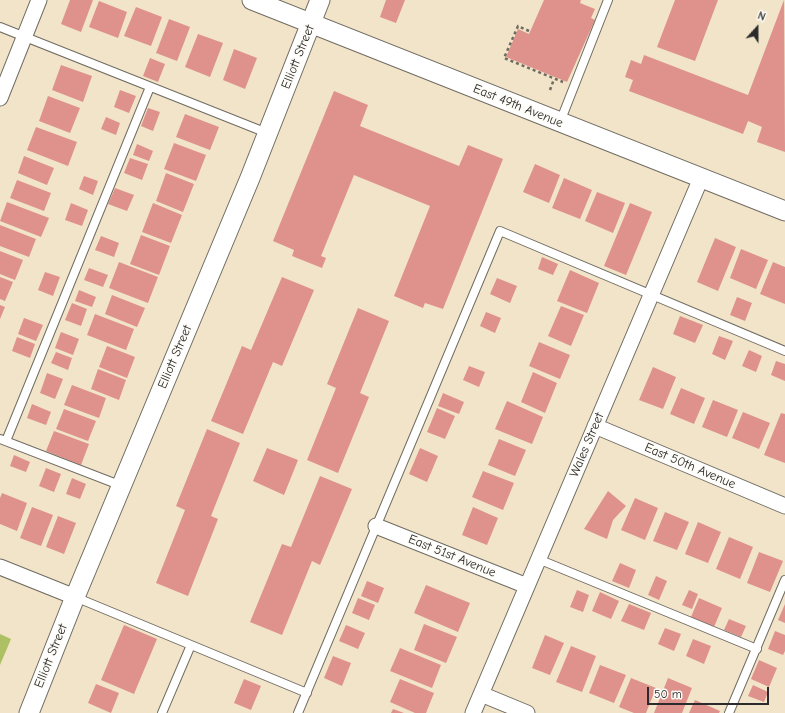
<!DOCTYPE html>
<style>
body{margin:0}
#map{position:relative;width:785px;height:713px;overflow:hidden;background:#f1e4c9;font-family:"Comic Neue",sans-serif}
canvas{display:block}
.north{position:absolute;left:737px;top:8px;width:40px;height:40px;-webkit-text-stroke:3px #fdfcf7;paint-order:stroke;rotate:21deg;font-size:11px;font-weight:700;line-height:16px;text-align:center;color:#2b2b2b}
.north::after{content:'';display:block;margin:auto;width:14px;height:18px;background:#2b2b2b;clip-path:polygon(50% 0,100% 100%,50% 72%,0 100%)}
.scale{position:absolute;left:647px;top:687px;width:122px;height:18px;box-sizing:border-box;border:2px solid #2b2b2b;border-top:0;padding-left:5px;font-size:12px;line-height:14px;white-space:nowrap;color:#2b2b2b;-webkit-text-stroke:3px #fdfcf7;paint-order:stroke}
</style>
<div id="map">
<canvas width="785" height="713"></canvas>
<div class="north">N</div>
<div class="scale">50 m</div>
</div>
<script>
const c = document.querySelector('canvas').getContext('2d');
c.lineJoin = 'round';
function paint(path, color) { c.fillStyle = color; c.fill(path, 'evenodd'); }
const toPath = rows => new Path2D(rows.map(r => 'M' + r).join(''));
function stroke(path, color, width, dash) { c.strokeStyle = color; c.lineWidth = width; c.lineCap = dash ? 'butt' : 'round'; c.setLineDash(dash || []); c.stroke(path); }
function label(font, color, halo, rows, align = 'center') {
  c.font = font + ' "Comic Neue",sans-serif'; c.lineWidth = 3.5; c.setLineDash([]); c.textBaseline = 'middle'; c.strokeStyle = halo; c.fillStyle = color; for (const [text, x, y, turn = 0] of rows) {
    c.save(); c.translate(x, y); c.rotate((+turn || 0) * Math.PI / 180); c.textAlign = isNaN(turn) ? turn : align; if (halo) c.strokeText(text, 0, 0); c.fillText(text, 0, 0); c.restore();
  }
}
const green = toPath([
 [0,634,11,639,0,665]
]);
const building = toPath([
 [70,0,93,0,81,32,61,24],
 [386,0,405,0,396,23,380,17],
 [544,0,581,0,580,3,595,9,591,18,595,20,567,82,506,57,518,29,529,34],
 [675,0,718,0,695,61,657,47],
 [784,0,785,152,757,142,762,127,748,121,743,134,629,91,633,80,625,77,631,60,641,64,644,55,748,95],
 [99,1,127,12,118,38,89,27],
 [136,7,162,17,151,46,124,36],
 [169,19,190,27,177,61,156,53],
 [198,34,223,43,210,77,185,67],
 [234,49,257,58,245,89,223,80],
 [150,58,165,64,158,82,143,76],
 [61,65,92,76,83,102,52,90],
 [120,90,136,96,129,113,114,107],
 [334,91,368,105,360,126,459,166,468,145,503,159,443,309,425,303,423,308,394,296,430,206,354,175,321,256,326,258,322,268,292,256,294,250,273,241],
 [48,96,80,108,70,133,39,121],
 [148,108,160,112,153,131,141,126],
 [185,114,219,127,210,150,176,137],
 [106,117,120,123,116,135,101,129],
 [36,127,77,142,68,166,27,150],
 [174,143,206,155,196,181,164,169],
 [137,144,153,151,149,161,133,155],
 [24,156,54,168,47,185,18,173],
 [130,158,148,164,142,180,124,173],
 [535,164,560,175,549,203,523,192],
 [166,173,194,184,183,212,156,201],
 [84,176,98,181,93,195,79,189],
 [564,178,592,190,580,219,552,208],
 [17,180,51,193,44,211,10,198],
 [115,188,134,195,127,211,108,204],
 [597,192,625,203,613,233,585,221],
 [7,202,49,218,41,237,0,221],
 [71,203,88,210,82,226,65,220],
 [153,203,182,215,171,243,142,232],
 [630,203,652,212,626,275,604,266],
 [0,225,36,239,29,257,0,246],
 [141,235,170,246,159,275,130,264],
 [101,236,119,243,114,257,95,250],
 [715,238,736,247,718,291,697,282],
 [741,249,768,260,756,289,730,278],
 [0,251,23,260,15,280,0,274],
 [542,257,558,264,553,275,538,269],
 [119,262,158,277,148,303,109,288],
 [773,262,785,267,785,304,760,294],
 [89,268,108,275,103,287,84,280],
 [570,270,599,283,587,313,557,301],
 [45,272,60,277,53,296,38,290],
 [0,277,13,282,5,301,0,299],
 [282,277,314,290,282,366,273,362,243,434,211,421,242,346,251,350],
 [497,278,517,286,510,303,490,294],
 [79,290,96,297,92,307,75,301],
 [112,295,145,308,137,327,105,314],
 [737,297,752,303,745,321,730,315],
 [72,303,87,309,81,326,65,320],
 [0,305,5,307,0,319],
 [561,306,584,315,571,346,548,336],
 [358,308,389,321,360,393,369,397,338,473,307,460,336,388,327,384],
 [486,312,501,318,495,333,480,326],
 [95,314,134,329,126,350,87,335],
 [680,316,703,325,695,343,673,334],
 [24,318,43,325,36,341,18,334],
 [61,332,79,339,73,355,55,348],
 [719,336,733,341,725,360,712,354],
 [17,337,35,344,30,358,12,351],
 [539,342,570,355,560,379,529,366],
 [107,346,135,357,127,378,99,367],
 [749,350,762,356,756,372,742,366],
 [56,352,72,358,68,370,51,363],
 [776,361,785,364,785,381,771,375],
 [469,366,485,372,479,387,463,380],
 [653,367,676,377,663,409,639,400],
 [98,369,126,380,119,400,91,389],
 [533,372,557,383,545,413,521,402],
 [47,373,63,379,55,399,40,393],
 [72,385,106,398,99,418,64,405],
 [681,388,705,398,694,424,670,414],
 [443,393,464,402,459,414,438,406],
 [713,400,738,410,727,437,702,427],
 [507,401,543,417,532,444,495,429],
 [32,404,51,412,46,425,27,418],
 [437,408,455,416,445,439,427,432],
 [64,409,96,421,88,441,56,429],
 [743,412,770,423,759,449,732,438],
 [781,413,785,414,785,463,764,455],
 [207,429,240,443,211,516,218,519,188,596,156,583,185,510,176,506],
 [54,431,89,444,81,465,46,451],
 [499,439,526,450,515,476,488,465],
 [267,448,298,460,284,495,253,481],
 [420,448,438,456,427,482,409,474],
 [14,455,30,462,26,472,10,466],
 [46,468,61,474,54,492,39,486],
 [483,471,514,483,503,510,472,497],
 [320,476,352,489,320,565,312,561,282,635,250,622,282,544,291,547],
 [72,478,86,484,80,499,66,494],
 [608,491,626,506,613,520,607,539,584,529],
 [2,493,27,503,17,531,0,524,0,498],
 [635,498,658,508,645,540,621,530],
 [32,507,53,515,41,546,20,538],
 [473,507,498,518,487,545,462,535],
 [665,512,689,522,677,550,653,541],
 [58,516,76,523,64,554,46,547],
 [698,522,721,532,708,563,685,554],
 [729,537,753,547,740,579,716,569],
 [759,552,783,561,770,592,747,583],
 [620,563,636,570,629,588,612,581],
 [656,576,667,581,659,600,648,595],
 [367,581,384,588,378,603,361,596],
 [426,585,470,603,458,632,414,613],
 [577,590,589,595,583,612,570,607],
 [689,590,698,594,692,609,682,605],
 [600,592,619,601,611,619,592,611],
 [358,598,375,605,369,620,352,613],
 [699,598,722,608,714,627,691,617],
 [629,604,651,613,644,630,621,621],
 [785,604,785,623,778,620],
 [729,619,746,626,741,637,724,630],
 [424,624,457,637,446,663,414,650],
 [124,625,157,639,134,694,101,680],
 [346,625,365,633,358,649,339,641],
 [665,628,681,634,674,651,658,644],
 [775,631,785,635,785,651,783,655,768,649],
 [545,635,564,643,550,675,532,668],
 [693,639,711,646,704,664,686,656],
 [571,646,596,656,582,692,556,682],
 [400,648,441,665,432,688,390,671],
 [333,656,351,663,342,686,324,678],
 [759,660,777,668,769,687,751,679],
 [600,665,626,675,614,703,589,693],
 [631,678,656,688,646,713,634,713,619,707],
 [668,678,692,688,682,713,654,713],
 [244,679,261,686,251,710,234,703],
 [400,679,434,693,426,713,415,713,390,702],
 [96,684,119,693,111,713,88,703],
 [753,685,768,692,764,702,748,696],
 [695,700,720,711,719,713,689,713],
 [393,709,404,713,391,713]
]);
const path = toPath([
 [529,31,518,26,504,58,563,82],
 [550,90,554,79]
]);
const service = toPath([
 [0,27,267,133],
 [560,122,608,0],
 [0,439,122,486],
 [6,441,150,87],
 [538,559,757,649],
 [75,597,307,693],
 [162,713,191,645],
 [298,713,500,231,785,351],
 [729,713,785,580]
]);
const minor = toPath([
 [0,98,39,0],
 [595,426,785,506],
 [376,526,527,586],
 [0,567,75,597],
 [481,694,527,713],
 [473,713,701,178]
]);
const tertiary = toPath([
 [252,0,785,211],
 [29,713,75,597,250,178,320,0]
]);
const streetNames = [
 ["Elliott Street",298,57,-68],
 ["East 49th Avenue",518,106,22],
 ["Elliott Street",175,357,-67],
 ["Wales Street",587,445,-67],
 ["East 50th Avenue",690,466,23],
 ["East 51st Avenue",452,556,22],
 ["Elliott Street",51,656,-68]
];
paint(green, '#adc064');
paint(building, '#df928c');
stroke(service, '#706c62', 10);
stroke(minor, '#706c62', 17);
stroke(tertiary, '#706c62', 21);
stroke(path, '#706c62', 2.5, [3, 3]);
stroke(service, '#fff', 8);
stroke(minor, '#fff', 15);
stroke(tertiary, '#fff', 19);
label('13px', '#2b2b2b', '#fdfcf7', streetNames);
</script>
